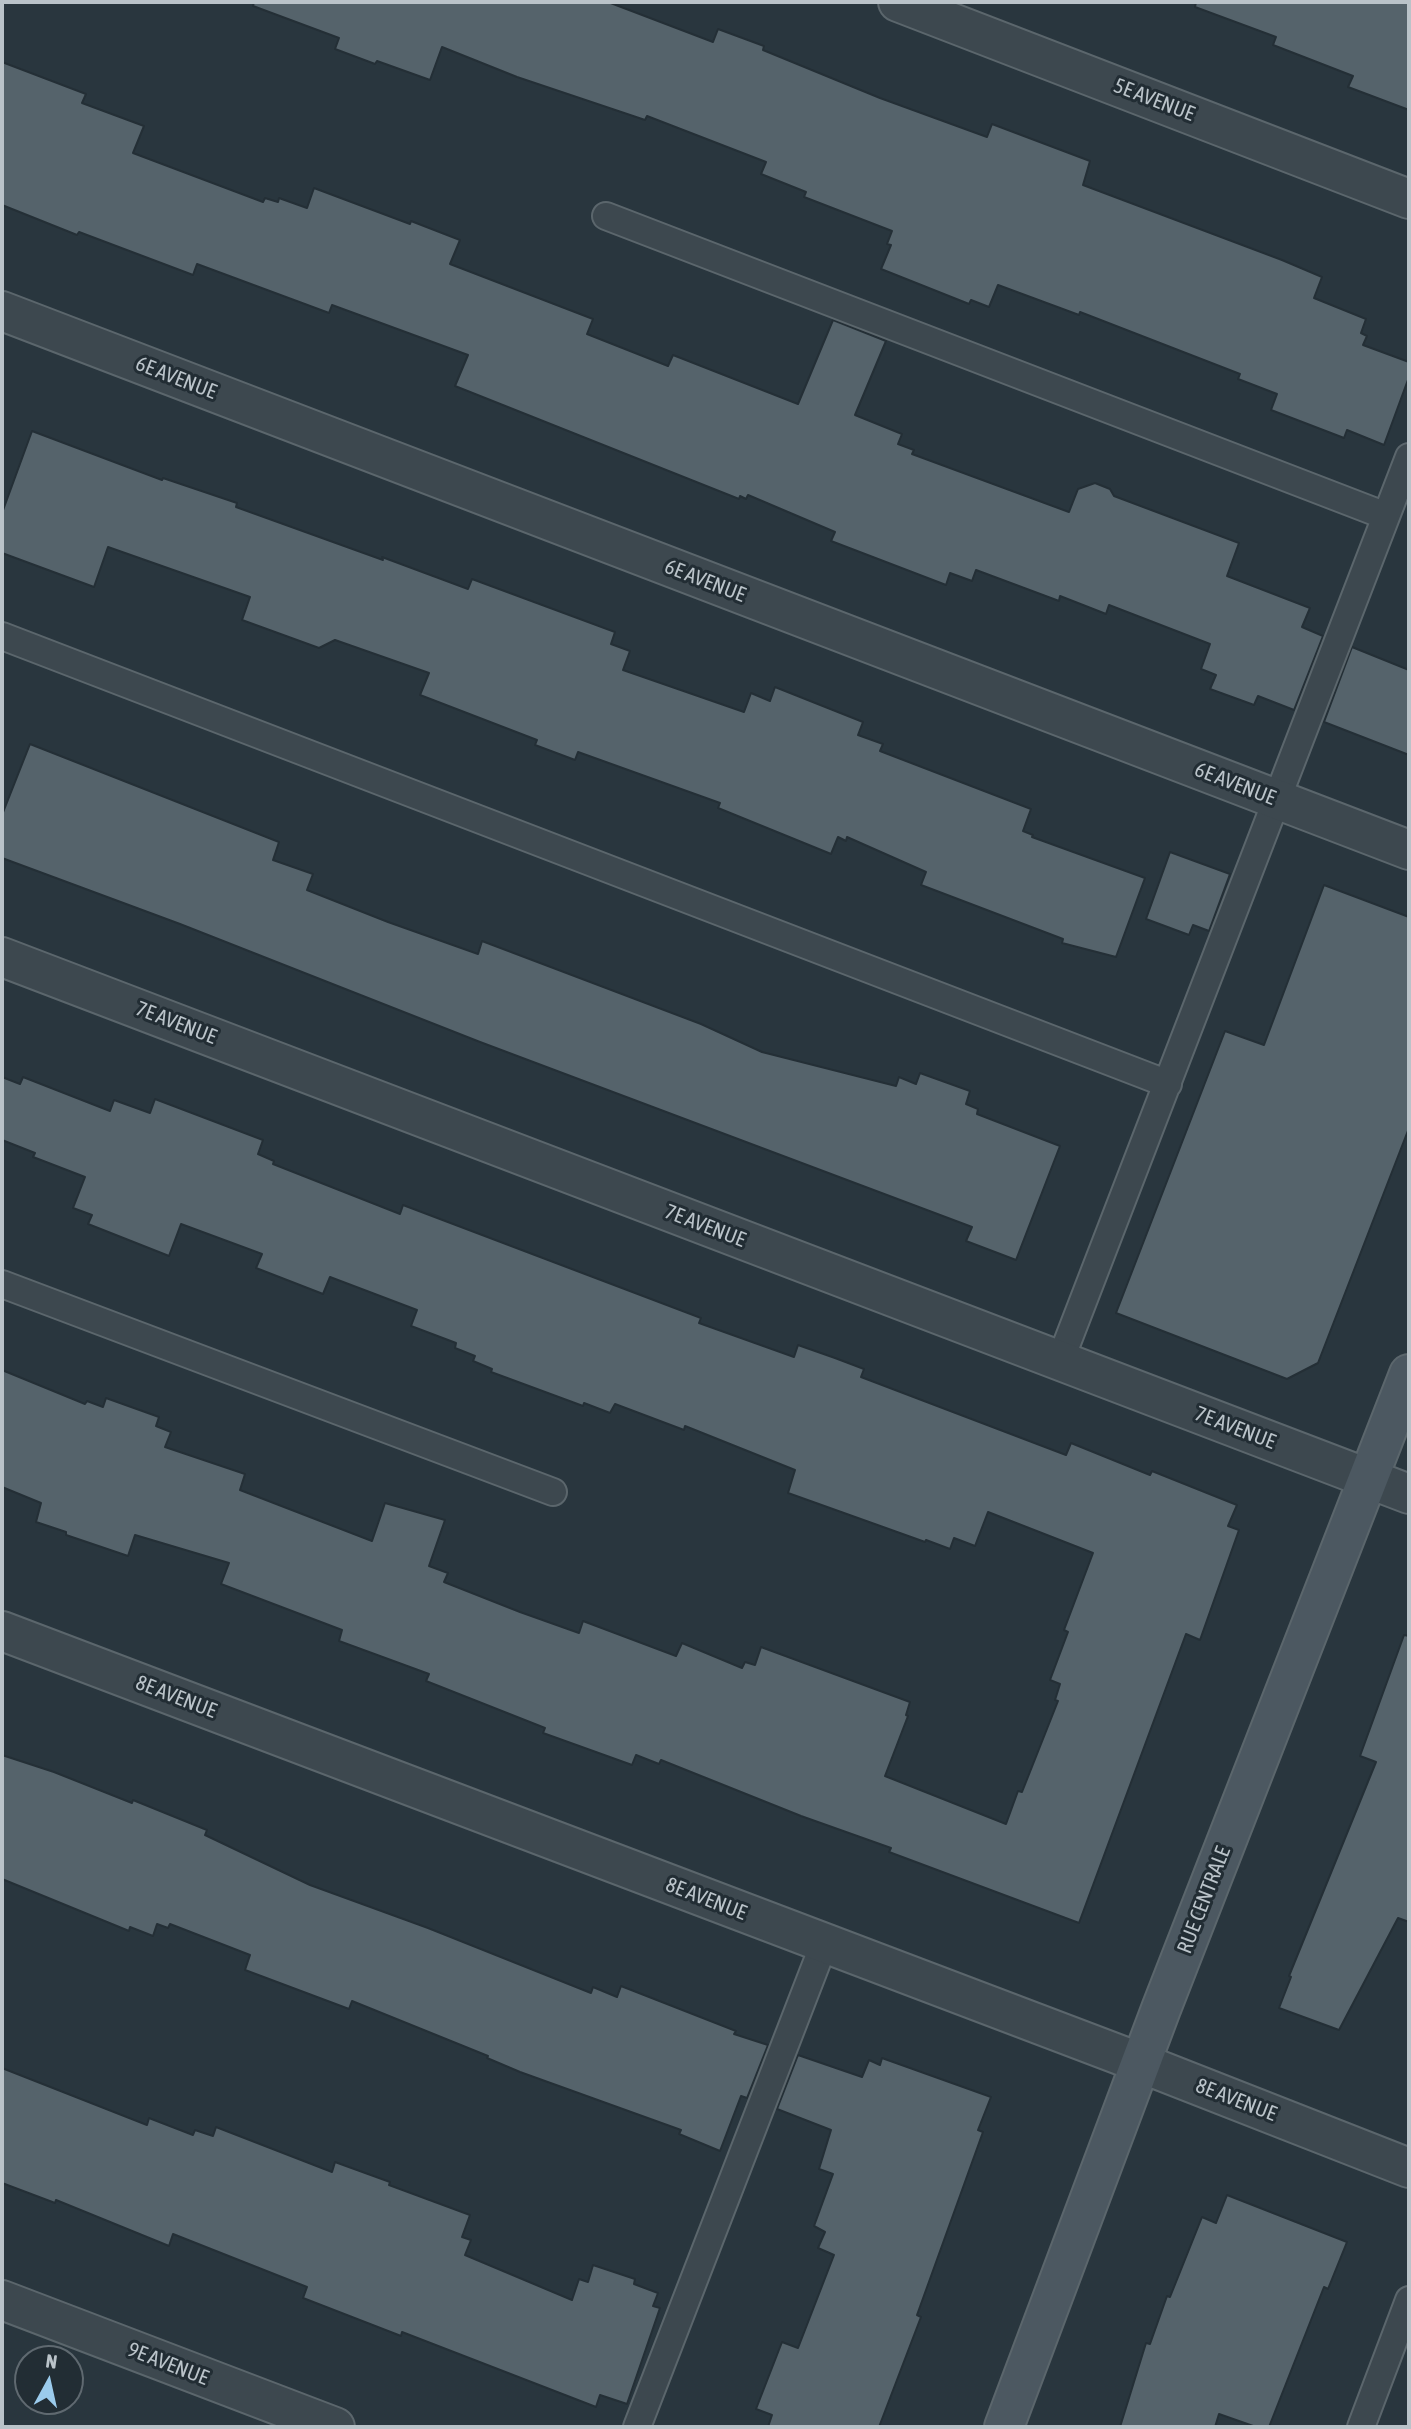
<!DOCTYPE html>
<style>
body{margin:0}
#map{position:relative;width:1411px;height:2429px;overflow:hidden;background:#29363e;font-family:"Asap Condensed",sans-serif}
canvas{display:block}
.frame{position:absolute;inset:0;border:4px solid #bac3c9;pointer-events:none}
.north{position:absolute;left:14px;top:2345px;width:70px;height:70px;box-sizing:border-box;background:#222d34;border:2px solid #5f6970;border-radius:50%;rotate:8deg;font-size:19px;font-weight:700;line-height:28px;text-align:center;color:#bac3c9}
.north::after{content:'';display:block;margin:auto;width:24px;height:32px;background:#9bcbec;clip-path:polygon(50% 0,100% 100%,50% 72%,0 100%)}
</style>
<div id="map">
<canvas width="1411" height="2429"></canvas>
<div class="frame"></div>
<div class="north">N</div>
</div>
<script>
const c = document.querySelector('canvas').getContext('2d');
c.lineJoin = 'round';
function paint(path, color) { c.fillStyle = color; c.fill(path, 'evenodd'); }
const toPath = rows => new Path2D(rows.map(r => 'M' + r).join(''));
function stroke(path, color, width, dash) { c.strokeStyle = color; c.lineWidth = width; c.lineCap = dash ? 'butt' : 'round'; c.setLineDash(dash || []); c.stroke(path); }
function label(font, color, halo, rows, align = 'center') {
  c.font = font + ' "Asap Condensed",sans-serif'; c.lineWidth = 6; c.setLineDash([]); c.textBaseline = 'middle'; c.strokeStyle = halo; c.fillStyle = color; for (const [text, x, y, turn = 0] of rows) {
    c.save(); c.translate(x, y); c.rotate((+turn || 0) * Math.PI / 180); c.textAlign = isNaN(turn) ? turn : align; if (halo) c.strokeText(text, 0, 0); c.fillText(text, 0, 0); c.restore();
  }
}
const building = toPath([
 [254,2,608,2,713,42,718,29,764,46,763,50,880,98,987,137,992,124,1090,161,1083,185,1282,260,1322,277,1314,298,1366,319,1361,333,1367,336,1363,345,1409,362,1409,377,1384,445,1347,430,1344,438,1271,410,1277,394,1238,379,1240,374,1080,312,1079,315,998,285,989,307,971,300,969,304,881,269,891,245,887,244,892,231,804,197,806,192,761,174,766,162,647,116,645,120,517,77,442,47,430,80,377,61,375,64,335,49,339,38,253,6,254,2],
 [1196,2,1409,2,1409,110,1348,87,1353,76,1273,45,1276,37,1195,7,1196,2],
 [2,62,86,94,82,103,144,126,133,153,263,202,265,198,278,202,279,198,307,208,314,188,410,224,411,221,460,240,450,264,593,319,587,334,668,366,673,355,798,404,833,320,886,341,855,415,902,434,898,444,914,450,912,454,1069,512,1078,489,1095,483,1110,489,1114,496,1239,543,1227,576,1310,608,1302,627,1323,636,1294,710,1258,696,1254,705,1210,689,1216,675,1201,669,1210,644,1109,605,1106,614,1060,596,1059,601,976,570,972,581,950,573,946,585,831,541,835,532,748,495,746,499,740,496,739,499,455,386,468,355,332,305,329,313,197,264,193,275,79,232,77,235,2,205,2,62],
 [32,431,162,480,163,478,237,503,236,507,383,560,382,557,468,589,472,579,615,632,611,644,630,651,623,670,744,712,751,693,770,701,775,687,863,722,858,735,883,744,880,751,1031,809,1023,831,1033,835,1032,837,1145,878,1116,957,1062,943,1063,939,921,885,926,872,847,837,846,841,838,837,831,854,718,808,720,803,578,752,575,760,535,745,537,740,420,695,429,673,335,640,319,648,242,620,250,597,108,547,94,587,2,553,2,513,32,431],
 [1352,647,1409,670,1409,755,1324,722,1352,647],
 [30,744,279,842,273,860,313,874,307,890,388,922,478,954,482,941,701,1024,762,1052,896,1086,899,1077,916,1084,920,1073,970,1091,966,1104,978,1109,977,1114,1060,1146,1016,1260,966,1241,972,1227,480,1042,180,924,2,858,2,815,30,744],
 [1170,852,1230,874,1209,931,1193,925,1189,935,1146,919,1170,852],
 [1324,885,1409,917,1409,1128,1318,1363,1287,1379,1116,1313,1225,1031,1264,1045,1324,885],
 [2,1077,20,1084,23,1077,110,1111,114,1100,150,1113,155,1099,263,1140,258,1154,274,1161,273,1164,400,1214,403,1205,701,1318,699,1323,794,1357,798,1345,835,1358,864,1369,861,1377,1066,1455,1071,1443,1150,1475,1152,1471,1237,1505,1228,1526,1239,1530,1200,1640,1186,1634,1079,1923,889,1852,891,1848,801,1816,661,1760,659,1764,636,1755,632,1765,543,1733,545,1728,426,1681,429,1674,339,1641,342,1630,221,1584,229,1563,135,1535,128,1556,66,1535,66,1532,36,1522,41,1503,2,1487,2,1370,85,1404,87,1401,103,1407,106,1398,159,1417,156,1426,171,1432,165,1447,245,1474,240,1490,372,1541,385,1503,445,1520,429,1566,448,1573,444,1582,520,1612,579,1633,583,1621,676,1656,682,1643,742,1668,745,1662,755,1665,761,1647,910,1702,906,1715,908,1716,885,1776,1006,1824,1018,1791,1022,1792,1058,1701,1055,1700,1060,1684,1050,1680,1068,1632,1064,1630,1093,1553,988,1512,975,1546,954,1538,950,1549,926,1540,925,1542,788,1493,795,1470,685,1426,684,1430,615,1404,610,1413,584,1403,583,1406,491,1372,492,1369,473,1361,475,1356,455,1348,456,1343,411,1326,417,1310,330,1277,323,1294,256,1268,262,1254,181,1224,169,1256,88,1224,92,1215,73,1208,85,1177,33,1157,35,1153,2,1140,2,1077],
 [1404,1635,1409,1636,1409,1922,1398,1918,1339,2030,1279,2008,1291,1977,1289,1976,1376,1762,1360,1756,1404,1635],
 [2,1755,54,1772,132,1803,133,1800,207,1830,205,1835,310,1885,428,1928,591,1993,593,1987,617,1997,621,1986,736,2031,734,2034,768,2045,747,2098,741,2096,720,2151,679,2134,681,2130,520,2072,487,2058,488,2056,352,2001,349,2009,245,1970,250,1955,170,1924,168,1928,157,1924,153,1936,130,1927,129,1931,2,1879,2,1755],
 [798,2055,862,2077,869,2060,880,2065,882,2058,991,2097,978,2130,983,2132,917,2315,921,2317,879,2427,768,2427,772,2415,756,2409,782,2342,798,2348,834,2255,818,2248,825,2232,814,2226,833,2174,819,2169,831,2130,777,2109,798,2055],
 [2,2068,147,2125,149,2118,193,2135,195,2130,213,2136,216,2127,332,2172,335,2162,390,2182,389,2185,470,2215,462,2237,471,2240,465,2255,572,2300,579,2279,588,2282,593,2265,635,2279,634,2284,658,2293,653,2306,660,2308,627,2404,600,2395,596,2407,402,2332,401,2336,303,2298,307,2287,173,2234,169,2246,56,2200,55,2203,2,2183,2,2068],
 [1227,2195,1347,2242,1328,2289,1324,2287,1269,2427,1256,2427,1219,2414,1215,2427,1120,2427,1146,2343,1150,2344,1167,2296,1170,2297,1202,2217,1216,2223,1227,2195]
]);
const lane = toPath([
 [606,216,1386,516],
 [2,636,1168,1084],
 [2,1284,553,1492],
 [1060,1361,1409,457],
 [637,2427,824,1944],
 [1361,2427,1409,2300]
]);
const street = toPath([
 [898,2,1409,199],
 [2,311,1409,850],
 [2,957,1409,1494],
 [2,1631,1141,2063,1409,2168],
 [2,2300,335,2427]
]);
const secondary = toPath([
 [1004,2427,1161,2009,1409,1374]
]);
const streetNames = [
 ["5E AVENUE",1154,100,21],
 ["6E AVENUE",176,378,21],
 ["6E AVENUE",705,581,21],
 ["6E AVENUE",1235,784,21],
 ["7E AVENUE",176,1023,21],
 ["7E AVENUE",705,1226,21],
 ["7E AVENUE",1235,1428,21],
 ["8E AVENUE",176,1697,21],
 ["8E AVENUE",706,1899,21],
 ["RUE CENTRALE",1204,1900,-69],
 ["8E AVENUE",1236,2100,21],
 ["9E AVENUE",168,2364,21]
];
paint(building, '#55636b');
stroke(building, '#242f36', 2);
stroke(lane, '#5b666c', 30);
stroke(street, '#5b666c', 42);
stroke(secondary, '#5b666c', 42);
stroke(lane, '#3d484f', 26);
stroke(street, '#3d484f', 38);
stroke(secondary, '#4c5861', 38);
label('21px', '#bac3c9', '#222d34', streetNames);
</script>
